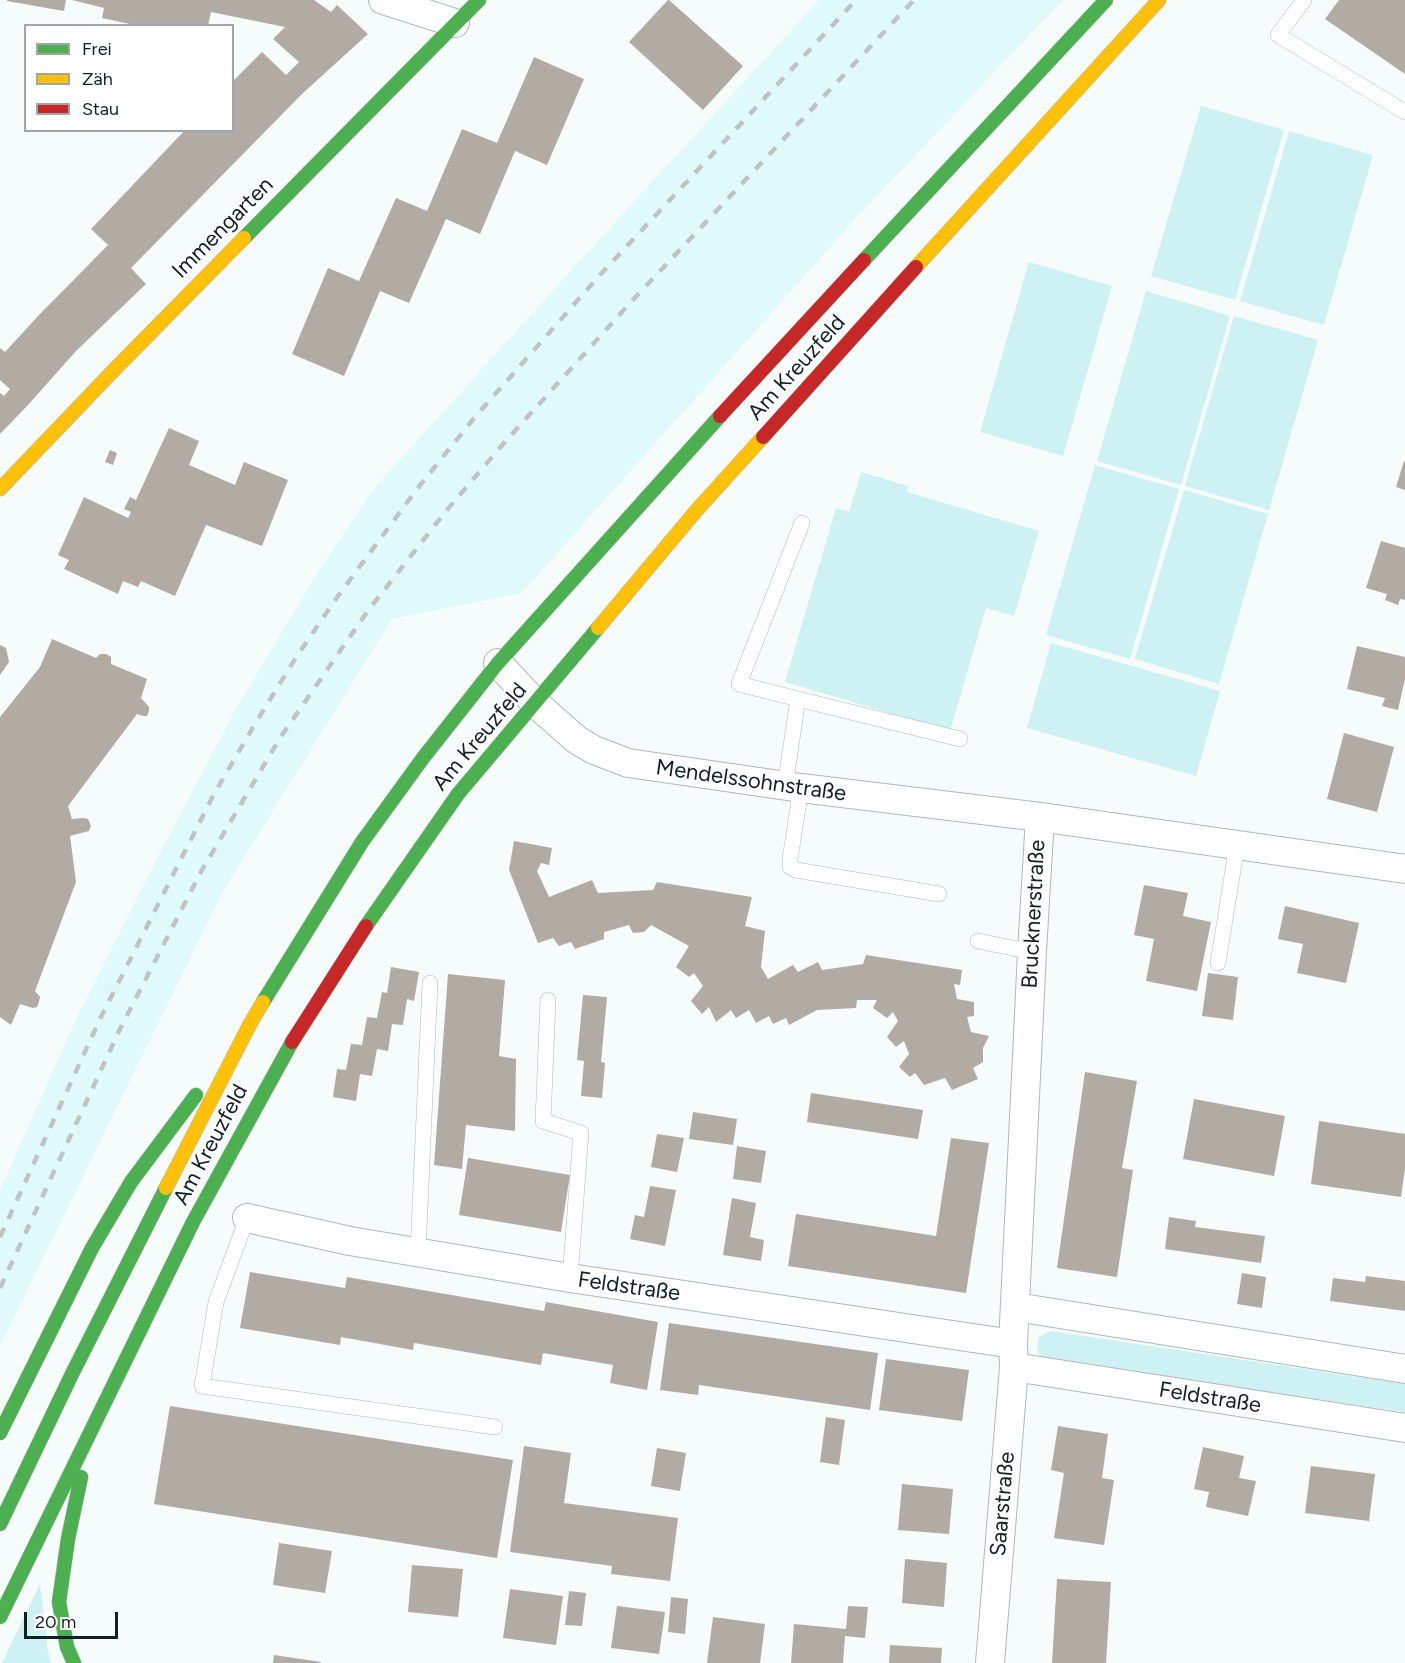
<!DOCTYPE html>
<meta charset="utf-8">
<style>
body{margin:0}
#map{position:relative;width:1405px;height:1663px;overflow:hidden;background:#f6fbfb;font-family:Figtree,sans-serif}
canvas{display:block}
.legend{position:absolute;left:24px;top:24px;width:210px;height:108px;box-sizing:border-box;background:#fff;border:2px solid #9fa6a7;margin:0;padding:8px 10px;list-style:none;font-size:18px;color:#102123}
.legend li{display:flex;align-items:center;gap:12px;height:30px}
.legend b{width:30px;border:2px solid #9fa6a7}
.scale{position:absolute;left:24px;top:1612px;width:94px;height:27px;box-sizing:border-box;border:3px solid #102123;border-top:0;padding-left:8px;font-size:18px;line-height:21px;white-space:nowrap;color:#102123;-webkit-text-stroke:4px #fff;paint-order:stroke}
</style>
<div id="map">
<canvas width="1405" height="1663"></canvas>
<ul class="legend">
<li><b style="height:8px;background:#4caf50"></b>Frei</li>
<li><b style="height:8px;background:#ffc107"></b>Zäh</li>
<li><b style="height:8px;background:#c62828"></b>Stau</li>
</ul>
<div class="scale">20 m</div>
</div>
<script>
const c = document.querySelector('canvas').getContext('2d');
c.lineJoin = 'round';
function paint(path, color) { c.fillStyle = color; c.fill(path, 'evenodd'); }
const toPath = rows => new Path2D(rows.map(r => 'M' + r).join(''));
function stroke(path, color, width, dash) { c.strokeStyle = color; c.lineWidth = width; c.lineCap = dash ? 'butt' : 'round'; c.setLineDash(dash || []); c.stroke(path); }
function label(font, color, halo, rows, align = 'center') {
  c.font = font + ' Figtree,sans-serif'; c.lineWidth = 5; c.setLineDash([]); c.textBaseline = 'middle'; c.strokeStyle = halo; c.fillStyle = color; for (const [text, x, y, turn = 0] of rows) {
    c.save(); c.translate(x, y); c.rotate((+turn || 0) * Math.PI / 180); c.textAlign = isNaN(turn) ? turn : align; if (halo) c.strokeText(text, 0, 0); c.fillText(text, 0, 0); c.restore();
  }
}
const built = toPath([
 [819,0,1063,0,858,216,522,593,392,619,222,893,0,1346,0,1190,79,1013,160,853,233,714,318,572,376,486,605,233]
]);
const green = toPath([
 [1201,106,1284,130,1235,300,1151,276],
 [1289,131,1373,155,1324,325,1240,301],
 [1029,262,1112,286,1063,456,980,432],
 [1146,291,1230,316,1181,485,1097,461],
 [1234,316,1318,340,1269,510,1185,486],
 [1095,465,1179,489,1130,659,1046,635],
 [861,472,908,486,907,492,1039,531,1014,616,986,608,950,731,785,682,836,508,849,512],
 [1184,490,1268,514,1219,684,1135,659],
 [1051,643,1220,691,1196,776,1027,728],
 [1050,1331,1405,1384,1405,1412,1042,1359,1037,1350,1039,1337],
 [40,1584,48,1651,51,1663,2,1663]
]);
const building = toPath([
 [7,0,66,0,64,11,7,1],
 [72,0,314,0,331,12,337,5,368,34,303,93,131,268,146,284,76,351,28,405,0,434,0,393,4,396,10,389,0,380,0,348,5,352,39,315,108,245,91,229,185,130,232,130,232,82,262,52,286,75,299,62,273,39,285,27,211,12,208,26,139,26,102,18,104,8],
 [668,0,669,0,743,66,703,110,629,42],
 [1339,0,1405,0,1405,74,1325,19],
 [534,57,584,79,547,165,515,151,480,234,446,219,409,303,380,291,344,376,292,354,328,268,359,281,396,198,427,211,462,129,497,143],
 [169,428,199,441,189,465,235,485,244,462,288,480,262,546,206,525,175,596,141,581,138,587,123,581,118,594,64,569,69,560,58,555,84,497,128,518,131,512,124,509,130,497,136,500],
 [110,450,117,453,113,465,105,462],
 [1404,461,1405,462,1405,490,1396,487],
 [1381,541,1405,548,1405,600,1400,599,1398,605,1385,600,1387,594,1366,588],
 [52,639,96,658,100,654,106,654,111,657,111,664,147,679,141,698,149,707,149,711,147,716,143,716,137,714,68,806,72,819,83,818,88,819,91,826,89,831,70,836,76,882,35,991,40,997,39,1002,37,1007,33,1008,20,1004,11,1025,0,1017,0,717,40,667],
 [0,645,6,648,9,662,0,675],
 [1357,646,1405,657,1405,679,1398,710,1382,706,1385,698,1347,689],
 [1344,733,1394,747,1377,812,1327,799],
 [514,841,552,848,549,865,541,863,537,871,549,897,592,880,598,893,653,890,657,882,752,897,745,926,765,931,761,967,768,979,793,965,798,972,818,962,822,970,863,964,866,955,962,970,960,985,954,984,957,999,974,1002,974,1016,967,1017,971,1032,989,1036,983,1048,983,1062,973,1068,978,1079,952,1090,945,1078,924,1085,915,1073,910,1077,899,1067,909,1054,904,1041,896,1047,887,1037,898,1021,893,1012,887,1018,873,1008,877,1000,857,1000,856,1008,817,1010,789,1025,786,1018,773,1024,769,1016,756,1023,749,1010,736,1018,731,1010,716,1022,709,1007,702,1014,691,1001,703,986,694,973,689,977,676,967,689,946,651,925,644,932,633,933,629,925,604,932,604,939,575,949,571,942,559,946,553,938,538,943,509,870],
 [1144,885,1188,893,1183,916,1211,922,1197,991,1146,981,1154,939,1134,935],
 [1285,906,1359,923,1346,983,1297,973,1303,944,1278,939],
 [391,967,419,972,414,1001,407,999,403,1025,392,1024,388,1051,377,1049,372,1076,360,1074,356,1101,333,1097,337,1069,346,1070,351,1044,362,1045,367,1017,377,1018,382,992,387,993],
 [1208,973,1238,977,1233,1020,1202,1016],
 [448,974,505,980,499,1056,516,1059,515,1131,466,1125,462,1169,434,1165],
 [583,995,607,997,601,1062,605,1063,602,1098,581,1096,584,1061,577,1060],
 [1085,1072,1137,1081,1122,1168,1133,1170,1117,1277,1057,1268],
 [811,1093,923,1110,918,1139,807,1122],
 [1194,1099,1285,1116,1274,1176,1183,1159],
 [693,1112,737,1119,733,1145,689,1139],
 [1319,1121,1405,1134,1405,1168,1401,1197,1311,1184],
 [657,1134,684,1138,677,1172,651,1167],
 [951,1138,989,1143,966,1293,788,1266,796,1214,936,1236],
 [737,1146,766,1151,761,1183,733,1179],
 [468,1158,570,1175,561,1232,459,1215],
 [650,1186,676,1190,665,1246,630,1239,635,1215,644,1217],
 [732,1198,756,1203,750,1237,764,1240,761,1261,723,1255],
 [1169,1217,1196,1221,1195,1227,1265,1236,1261,1263,1165,1249],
 [250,1272,345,1288,347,1277,544,1311,546,1302,658,1322,647,1390,610,1383,613,1365,543,1353,541,1365,414,1343,413,1350,341,1337,340,1345,240,1328],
 [1242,1273,1266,1277,1262,1308,1237,1304],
 [1366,1276,1405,1281,1405,1311,1330,1301,1333,1278,1365,1282],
 [669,1323,878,1353,870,1410,699,1385,698,1395,660,1390],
 [886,1359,969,1370,962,1421,879,1410],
 [170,1406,513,1460,497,1558,154,1504],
 [826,1417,845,1420,839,1465,820,1462],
 [1058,1426,1108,1434,1102,1478,1114,1480,1104,1545,1054,1538,1064,1473,1051,1470],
 [524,1446,571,1453,564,1503,678,1518,670,1581,611,1574,612,1566,510,1552],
 [1203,1447,1244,1456,1239,1478,1256,1481,1248,1516,1206,1507,1209,1492,1194,1489],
 [657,1448,686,1453,680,1491,651,1486],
 [1311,1466,1375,1474,1369,1521,1305,1513],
 [902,1484,953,1489,949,1534,898,1530],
 [279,1543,332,1551,325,1593,273,1585],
 [905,1559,947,1563,944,1607,902,1603],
 [412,1565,463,1569,458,1617,408,1612],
 [1057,1579,1111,1582,1106,1663,1052,1663],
 [510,1589,563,1596,556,1645,503,1638],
 [569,1591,586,1593,582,1626,565,1625],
 [671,1597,688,1599,685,1634,668,1632],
 [617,1606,665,1612,659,1654,611,1648],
 [848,1606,868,1607,865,1638,845,1636,843,1663,791,1663,794,1624,846,1629],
 [713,1617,765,1624,760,1663,707,1663],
 [890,1645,942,1648,941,1663,889,1663],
 [274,1655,321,1662,321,1663,273,1663]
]);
const lane = toPath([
 [1304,0,1278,35,1405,112],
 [798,699,960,739],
 [785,786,798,699,739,684,802,523],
 [801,788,790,859,790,867,796,870,939,894],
 [978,941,1032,952],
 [1218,963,1237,845],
 [548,1000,543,1121,581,1133,570,1278],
 [247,1218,216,1302,202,1386,495,1427],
 [418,1252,430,983]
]);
const street = toPath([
 [383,0,455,23],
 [498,663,535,703,577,740,594,750,628,763,801,788,1040,817,1405,869],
 [247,1218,350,1241,570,1278,1013,1344],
 [1016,1307,1405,1369],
 [1014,1367,1405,1428],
 [990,1663,1014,1367,1013,1344,1032,952,1040,817]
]);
const fast = toPath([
 [244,238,479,0],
 [864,260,1106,0],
 [366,926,458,794,598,628],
 [263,1002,362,842,423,758,498,663,720,416],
 [0,1433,92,1248,131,1182,196,1095],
 [0,1524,72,1374,166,1188],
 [0,1617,193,1222,292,1042],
 [74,1663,67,1647,59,1602,68,1539,81,1477]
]);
const slow = toPath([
 [916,267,1159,0],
 [0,489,115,369,244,238],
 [598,628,696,511,763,437],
 [166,1188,250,1024,263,1002]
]);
const jam = toPath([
 [720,416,864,260],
 [763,437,916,267],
 [292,1042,366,926]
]);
const rail = toPath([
 [0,1237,100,1019,214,794,255,724,295,659,338,596,417,489,475,417,600,275,856,0],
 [0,1288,120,1029,202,870,280,738,367,612,446,511,504,443,631,302,914,0]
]);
const streetNames = [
 ["Immengarten",223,228,-45],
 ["Am Kreuzfeld",797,368,-48],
 ["Am Kreuzfeld",480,737,-50],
 ["Mendelssohnstraße",751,781,8],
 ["Brucknerstraße",1034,914,-87],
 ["Am Kreuzfeld",211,1145,-62],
 ["Feldstraße",629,1287,8],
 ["Feldstraße",1210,1398,9],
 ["Saarstraße",1003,1504,-85]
];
paint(built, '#e0fafc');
paint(green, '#cef1f4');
paint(building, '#b2aba3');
stroke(lane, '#afb9ba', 16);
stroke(street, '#afb9ba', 30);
stroke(fast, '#afb9ba', 15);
stroke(slow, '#afb9ba', 15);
stroke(jam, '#afb9ba', 15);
stroke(lane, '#fefefe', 15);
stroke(street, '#fefefe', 28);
stroke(fast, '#4caf50', 14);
stroke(slow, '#ffc107', 14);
stroke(jam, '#c62828', 14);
stroke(rail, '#c0c3c3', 4.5, [10, 10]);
label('22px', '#102123', '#fff', streetNames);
</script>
